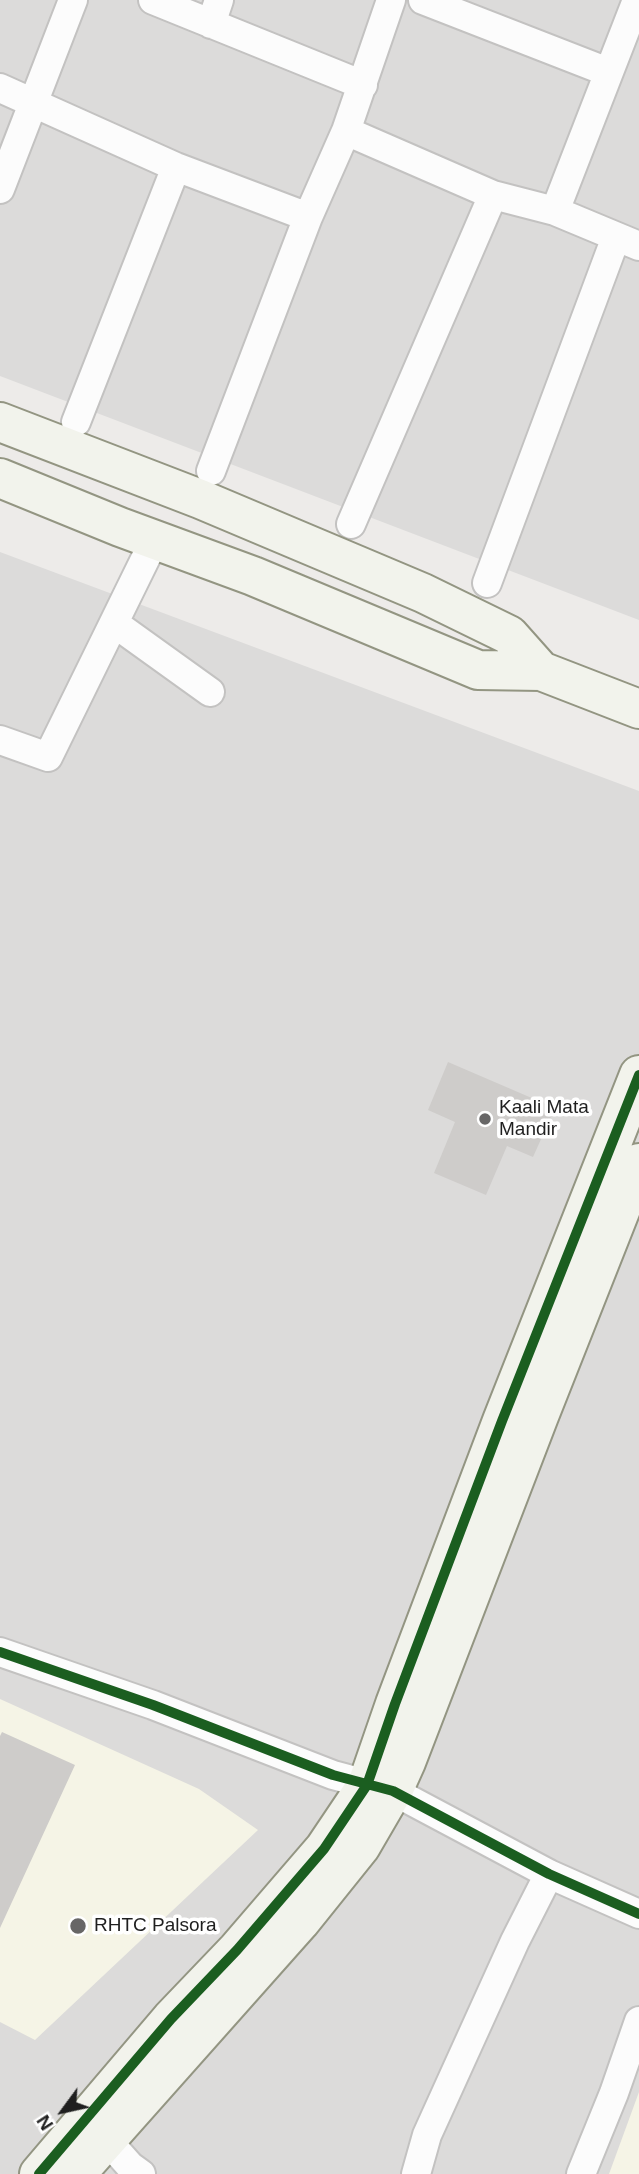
<!DOCTYPE html>
<style>
body{margin:0}
#map{position:relative;width:639px;height:2174px;overflow:hidden;background:#edebe9;font-family:Helvetica,sans-serif}
canvas{display:block}
.north{position:absolute;left:28px;top:2076px;width:70px;height:70px;-webkit-text-stroke:5px #fff;paint-order:stroke;rotate:237deg;font-size:19px;font-weight:700;line-height:28px;text-align:center;color:#1f1f1f}
.north::after{content:'';display:block;margin:auto;width:24px;height:32px;background:#1f1f1f;clip-path:polygon(50% 0,100% 100%,50% 72%,0 100%)}
</style>
<div id="map">
<canvas width="639" height="2174"></canvas>
<div class="north">N</div>
</div>
<script>
const c = document.querySelector('canvas').getContext('2d');
c.lineJoin = 'round';
function paint(path, color) { c.fillStyle = color; c.fill(path, 'evenodd'); }
const toPath = rows => new Path2D(rows.map(r => 'M' + r).join(''));
function stroke(path, color, width, dash) { c.strokeStyle = color; c.lineWidth = width; c.lineCap = dash ? 'butt' : 'round'; c.setLineDash(dash || []); c.stroke(path); }
function label(font, color, halo, rows, align = 'center') {
  c.font = font + ' Helvetica,sans-serif'; c.lineWidth = 7; c.setLineDash([]); c.textBaseline = 'middle'; c.strokeStyle = halo; c.fillStyle = color; for (const [text, x, y, turn = 0] of rows) {
    c.save(); c.translate(x, y); c.rotate((+turn || 0) * Math.PI / 180); c.textAlign = isNaN(turn) ? turn : align; if (halo) c.strokeText(text, 0, 0); c.fillText(text, 0, 0); c.restore();
  }
}
const residential = toPath([
 [0,0,639,0,639,620,0,376],
 [0,552,639,791,639,2174,0,2174]
]);
const education = toPath([
 [0,1699,199,1789,258,1830,35,2040,0,2022],
 [639,2092,639,2174,609,2174]
]);
const building = toPath([
 [448,1062,555,1108,533,1157,507,1146,486,1195,434,1173,455,1122,428,1110],
 [2,1732,75,1765,0,1928,0,1736]
]);
const street = toPath([
 [153,0,363,85],
 [423,0,608,72],
 [211,24,219,0],
 [0,88,176,167,308,217],
 [346,131,493,195,555,211,639,246],
 [0,189,73,0],
 [555,211,637,0],
 [76,422,176,167],
 [211,471,308,217,346,131,391,0],
 [351,524,493,195],
 [487,583,616,237],
 [114,623,210,692],
 [0,740,48,757,155,539],
 [0,1652,153,1705,333,1775,393,1791,549,1874,639,1914],
 [106,2139,130,2166,141,2174],
 [416,2174,427,2135,515,1941,549,1874],
 [581,2174,614,2093,639,2021]
]);
const secondary = toPath([
 [0,422,200,499,423,593,509,635,541,671],
 [0,478,120,527,253,576,478,670,541,671,639,709],
 [39,2174,171,2019,237,1950,324,1849,367,1785,395,1704,502,1421,639,1075],
 [76,2174,300,1922,361,1846,393,1791,406,1762,539,1416,639,1163]
]);
const cycleway = toPath([
 [0,1652,153,1705,333,1775,393,1791,549,1874,639,1914],
 [39,2174,171,2019,237,1950,324,1849,367,1785,395,1704,502,1421,639,1075]
]);
const markers = [
 [485,1119,7,"#676666"],
 [78,1926,9,"#676666"]
];
const poiNames = [
 ["Kaali Mata",499,1108],
 ["Mandir",499,1130],
 ["RHTC Palsora",94,1926]
];
paint(residential, '#dcdbda');
paint(education, '#f5f4e6');
paint(building, '#ceccca');
stroke(street, '#c3c2c1', 32);
stroke(secondary, '#939582', 42);
stroke(street, '#fcfcfc', 28);
stroke(secondary, '#f2f3ec', 38);
stroke(cycleway, '#1b5e20', 10);
for (const [x, y, r, color] of markers) { const dot = new Path2D(); dot.arc(x, y, r, 0, 2 * Math.PI); c.fillStyle = color; c.fill(dot); stroke(dot, '#fff', 2.5); }
label('19px', '#1f1f1f', '#fff', poiNames, 'left');
</script>
